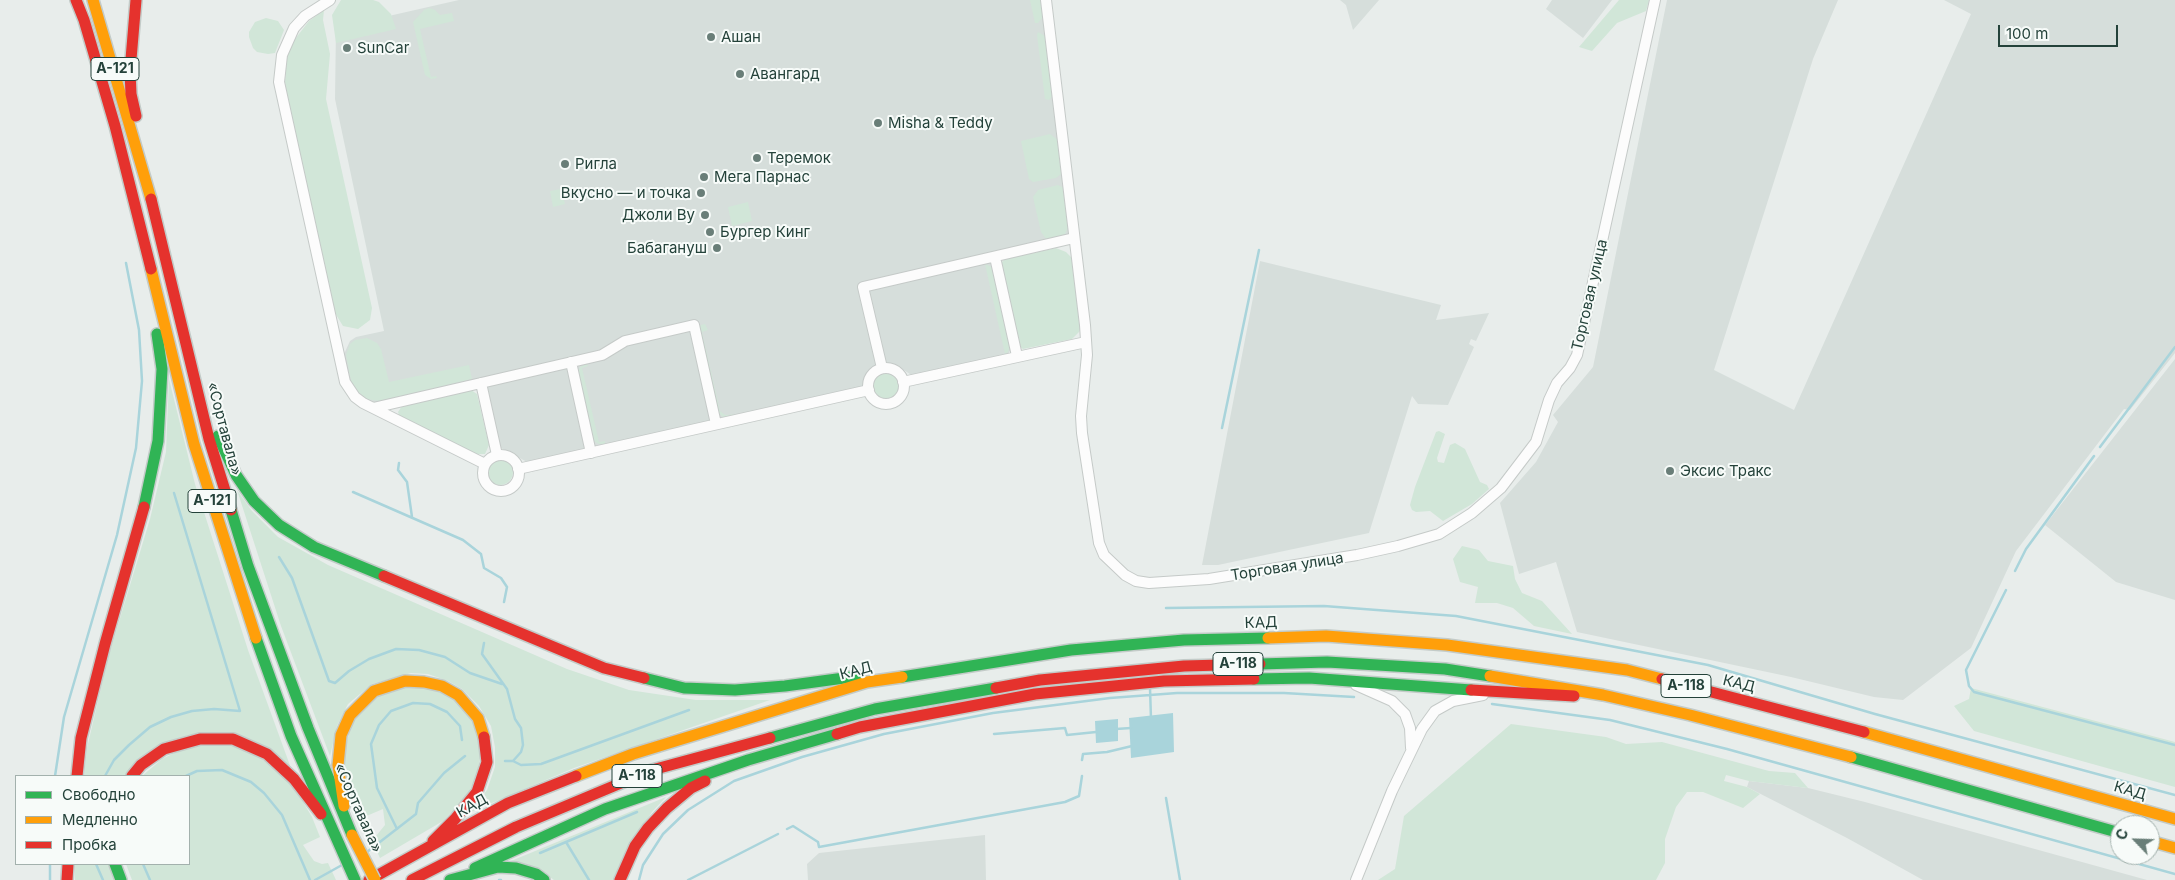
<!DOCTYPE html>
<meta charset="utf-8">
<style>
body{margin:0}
#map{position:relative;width:2175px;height:880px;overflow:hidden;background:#e8edeb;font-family:Inter,sans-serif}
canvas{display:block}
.legend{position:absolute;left:15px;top:775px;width:175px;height:90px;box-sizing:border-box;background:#f7fbf9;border:1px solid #a3b1ad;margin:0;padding:6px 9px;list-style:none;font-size:15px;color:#24423a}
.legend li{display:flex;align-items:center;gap:10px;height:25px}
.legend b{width:25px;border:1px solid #a3b1ad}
.north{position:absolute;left:2110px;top:815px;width:50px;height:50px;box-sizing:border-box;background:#f7fbf9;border:1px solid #a3b1ad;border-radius:50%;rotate:294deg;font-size:14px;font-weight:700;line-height:20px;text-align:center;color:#24423a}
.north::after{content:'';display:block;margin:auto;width:18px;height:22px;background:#697e78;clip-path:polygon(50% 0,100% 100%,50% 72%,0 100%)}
.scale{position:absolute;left:1998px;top:25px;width:120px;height:22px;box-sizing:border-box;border:2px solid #24423a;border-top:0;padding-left:6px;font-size:15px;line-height:18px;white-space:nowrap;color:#24423a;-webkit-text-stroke:4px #f7fbf9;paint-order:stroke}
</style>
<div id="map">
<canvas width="2175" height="880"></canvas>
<ul class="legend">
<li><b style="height:6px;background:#30b455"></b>Свободно</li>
<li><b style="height:6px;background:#ff9f0a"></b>Медленно</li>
<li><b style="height:6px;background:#e5322d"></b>Пробка</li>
</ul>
<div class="north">С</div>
<div class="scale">100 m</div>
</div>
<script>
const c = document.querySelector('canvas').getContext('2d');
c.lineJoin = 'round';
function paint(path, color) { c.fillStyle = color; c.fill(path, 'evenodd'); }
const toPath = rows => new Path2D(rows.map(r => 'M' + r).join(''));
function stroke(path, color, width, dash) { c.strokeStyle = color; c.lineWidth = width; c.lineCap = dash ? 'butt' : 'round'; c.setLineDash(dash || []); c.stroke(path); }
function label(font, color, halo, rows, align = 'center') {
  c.font = font + ' Inter,sans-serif'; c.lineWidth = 4; c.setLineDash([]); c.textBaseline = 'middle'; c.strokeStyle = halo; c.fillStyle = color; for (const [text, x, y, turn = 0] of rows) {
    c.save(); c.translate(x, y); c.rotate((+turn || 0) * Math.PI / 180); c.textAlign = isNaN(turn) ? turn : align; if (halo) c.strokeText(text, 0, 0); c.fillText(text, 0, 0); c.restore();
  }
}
const built = toPath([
 [459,0,1042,0,1072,242,993,260,1012,346,1008,355,913,376,896,365,887,364,870,371,863,388,529,463,501,448,492,447,476,379,377,403,369,402,359,397,350,383,344,354,350,341,356,337,384,331,335,99,336,28],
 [1340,0,1379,0,1353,30,1346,5],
 [1552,0,1612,0,1583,38,1546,9],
 [1667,0,1838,0,1813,59,1714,370,1794,410,1971,14,1944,0,2175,0,2175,353,2130,410,2124,409,2016,551,1971,648,1903,700,1874,697,1791,677,1577,632,1556,562,1519,574,1500,503,1536,462,1558,422,1553,415,1593,367],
 [1260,261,1441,305,1436,320,1489,313,1476,341,1471,339,1469,344,1474,347,1448,405,1418,404,1412,396,1369,533,1218,565,1202,565],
 [2175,359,2175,600,2116,582,2045,525],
 [1749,781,1808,788,1865,802,2147,880,1923,880,1847,838,1747,787],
 [985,835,986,880,808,880,807,864,819,853]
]);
const green = toPath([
 [341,0,373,0,379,2,391,14,396,29,336,43,332,15],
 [1030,0,1041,0,1043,17,1038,23,1035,23],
 [1619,0,1649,0,1646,11,1617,23,1592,51,1579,47],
 [429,8,435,10,440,15,452,13,454,21,420,29,431,77,436,76,437,78,431,79,425,75,413,22,424,10],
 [324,10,323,20,330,54,326,99,372,308,370,320,358,329,343,326,335,313,288,104,285,82,287,55,292,43,309,21],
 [266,18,278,21,284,30,275,53,268,54,257,52,253,48,249,37,249,32,255,22],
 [1038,32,1045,36,1053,95,1049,100,1045,99,1037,35],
 [1050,134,1058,140,1061,174,1056,178,1033,182,1029,179,1021,141],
 [1058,185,1064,188,1069,225,1065,234,1051,240,1046,239,1041,232,1033,197,1038,190],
 [561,189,565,204,553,207,550,191],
 [748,202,752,221,732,226,728,207],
 [1056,248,1066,252,1073,259,1081,326,1079,332,1072,339,1023,349,1020,347,1001,263,1005,259],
 [985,264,992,267,1010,346,1008,352,1005,354],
 [705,324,708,330,702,332,720,411,725,415,738,414,723,417,718,413,699,328,701,325],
 [367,338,377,343,381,349,389,382,469,365,472,379,379,401,366,399,357,392,351,381,346,355,350,344,355,340],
 [587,364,588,366,582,368,599,442,605,441,605,444,599,444,592,440,578,373,580,367],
 '873 386a13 13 0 1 1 26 0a13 13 0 1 1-26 0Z',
 [169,379,195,484,248,650,292,771,271,749,188,735,127,776,84,776,87,748,108,658,150,519,166,452],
 [471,390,477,394,489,445,485,454,475,454,399,415,398,412,402,406],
 [1439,431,1445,434,1437,458,1438,462,1444,463,1450,445,1455,443,1465,449,1480,482,1487,485,1489,489,1472,504,1443,521,1430,511,1416,512,1412,510,1410,505,1415,487,1436,432],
 '487 472a13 13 0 1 1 26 0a13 13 0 1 1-26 0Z',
 [237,490,252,511,278,537,328,565,567,669,629,690,696,700,770,700,574,768,471,812,487,790,495,767,495,747,491,726,479,706,462,689,448,681,428,674,411,673,372,684,348,704,337,726,330,756,281,626],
 [1462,546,1479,550,1488,561,1513,566,1515,579,1522,593,1542,601,1572,634,1534,626,1513,608,1497,603,1475,603,1478,587,1460,582,1453,559],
 [413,685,439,690,461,705,476,724,481,753,477,775,468,794,443,821,380,858,372,841,385,825,383,809,357,820,347,793,343,764,346,744,352,724,368,701,391,688],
 [1971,688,2175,742,2175,787,1974,731,1954,706,1969,699],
 [1511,724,1606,737,1626,744,1662,742,1769,771,1795,773,1808,788,1749,781,1726,775,1724,781,1747,787,1760,794,1743,808,1703,792,1687,792,1676,807,1665,839,1665,863,1656,880,1378,880,1395,869,1404,816],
 [206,744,229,744,254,752,294,787,312,817,320,837,303,845,314,861,322,864,328,863,336,880,132,880,126,864,189,864,189,776,142,776,162,759,183,749],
 [666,797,652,812,629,847,614,880,554,880,539,869,511,861],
 [75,864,111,864,116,880,75,880]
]);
const water = toPath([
 [1173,713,1174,752,1131,758,1129,718],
 [1118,719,1118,741,1096,743,1095,721]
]);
const stream = toPath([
 [1222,428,1259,250],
 [2100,447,2175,347],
 [399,463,398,470,407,482,412,517],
 [353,492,463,540,481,554,484,568,501,578,507,587,504,602],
 [279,557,292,578,329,681,335,683,349,671,369,659,396,649,419,650,445,657,470,673,502,684],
 [2015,571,2026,549,2094,456],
 [2006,590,1966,670,1969,686,1974,692,2175,745],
 [1166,608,1324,606,1456,616,1708,665,1875,714,2175,795],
 [484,643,482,654,507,689,515,719,521,728,523,745,521,752,513,761,505,761],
 [1150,688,1151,719],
 [1492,704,1610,720,1727,749,2175,874],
 [1116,729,1131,728],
 [994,734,1065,728,1067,735,1096,732],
 [1082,760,1083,754,1107,752,1132,746],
 [513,761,521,765,541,764,689,710],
 [55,776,64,717,117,535,136,448,142,381,139,330,126,263],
 [105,776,114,760,129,745,150,727,171,717,192,711,214,709,240,711,174,493],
 [186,776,197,771,222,770,251,782,264,793,282,815,310,880],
 [1166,798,1180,880],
 [397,829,377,788,371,744,379,725,391,711,413,703,430,704,447,712,460,726,462,740],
 [787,829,793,826,818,842,819,847,1065,802,1079,796,1082,776],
 [566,842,589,880],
 [367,852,416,814,418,803,444,773,465,756],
 [540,853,637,812],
 [96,864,103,880],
 [143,864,150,880],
 [50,880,50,864],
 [315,880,342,865],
 [499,880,501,880],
 [639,880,643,865,663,834,688,810,734,781,802,757,884,734,993,713,1110,698,1177,693,1284,693,1354,697],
 [688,880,778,834]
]);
const street = toPath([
 [330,0,305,16,294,28,282,55,279,82,345,382,355,397,363,403,485,464],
 [1046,0,1085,325,1087,355,1081,416,1082,433,1099,543,1104,555,1125,575,1136,581,1149,583,1209,579,1357,555,1398,546,1439,534,1472,513,1501,488,1536,442,1549,400,1557,383,1570,368,1577,355,1655,0],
 [995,257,1017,356],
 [571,362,591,453],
 [882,368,863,287,1074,238],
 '868 386a18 18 0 1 1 36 0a18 18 0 1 1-36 0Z',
 [903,382,1086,342],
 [481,383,497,455],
 [373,408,602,355,625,341,694,325,716,424],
 '483 473a18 18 0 1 1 36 0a18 18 0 1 1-36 0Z',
 [518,469,869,390],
 [1356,685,1392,701,1405,714,1410,728,1411,748],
 [1356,880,1392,791,1422,729,1435,711,1453,701,1483,695]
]);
const fast = toPath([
 [218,436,236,475,254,501,279,525,314,547,384,576],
 [144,507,158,441,162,369,157,334],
 [231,510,248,566,308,728,352,835],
 [256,638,291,736,355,880],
 [1260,664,1327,662,1445,669,1490,676],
 [902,677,1071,650,1184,640,1268,638],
 [644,678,684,688,735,690,785,686,859,676],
 [1254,679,1309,678,1471,690],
 [770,738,875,709,996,688],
 [1851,757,2120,833],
 [115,864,121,880],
 [475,868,605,809,748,760,837,734],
 [450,880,498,867,516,868,536,874,544,880]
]);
const slow = toPath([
 [93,0,151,199],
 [151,269,194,444,256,638],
 [1268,638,1326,636,1447,645,1627,670,1662,679],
 [1490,676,1603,695,1690,715,1851,757],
 [1864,732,2175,819],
 [576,776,633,754,867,682,902,677],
 [344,806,338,765,341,735,350,715,374,691,405,681,424,682,442,686,458,695,478,718,484,737],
 [2150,841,2175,848]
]);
const jam = toPath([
 [76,0,84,20,115,126,151,269],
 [136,0,130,71,131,94,136,116],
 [151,199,209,439,231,510],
 [384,576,604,668,644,678],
 [1662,679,1864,732],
 [996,688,1040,680,1184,666,1260,664],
 [1471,690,1574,696],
 [837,734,860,727,1035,694,1164,681,1254,679],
 [77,776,81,738,105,644,144,507],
 [132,776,141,765,164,749,200,739,233,739,267,754,294,779,321,814],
 [433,841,455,819,477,792,487,762,484,737],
 [67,880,68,864],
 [369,880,508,803,576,776],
 [412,880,516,827,652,770,770,738],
 [620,880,635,846,648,828,667,808,691,788,705,781]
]);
const slowBridge = toPath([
 [352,835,375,880]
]);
const markers = [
 [711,37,5,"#697e78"],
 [347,48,5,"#697e78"],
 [740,74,5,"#697e78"],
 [878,123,5,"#697e78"],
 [757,158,5,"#697e78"],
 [565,164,5,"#697e78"],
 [704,177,5,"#697e78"],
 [701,193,5,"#697e78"],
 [705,215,5,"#697e78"],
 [710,232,5,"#697e78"],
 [717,248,5,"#697e78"],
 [1670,471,5,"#697e78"]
];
const shields = [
 [115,69,48],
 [212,501,48],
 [1238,664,50],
 [1686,686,50],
 [637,776,50]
];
const shieldNames = [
 ["А-121",115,69],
 ["А-121",212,501],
 ["А-118",1238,664],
 ["А-118",1686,686],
 ["А-118",637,776]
];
const poiNames = [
 ["Ашан",721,37],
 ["SunCar",357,48],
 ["Авангард",750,74],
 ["Misha & Teddy",888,123],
 ["Теремок",767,158],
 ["Ригла",575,164],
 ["Мега Парнас",714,177],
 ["Вкусно — и точка",691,193,"right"],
 ["Джоли Ву",695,215,"right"],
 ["Бургер Кинг",720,232],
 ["Бабагануш",707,248,"right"],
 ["Эксис Тракс",1680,471]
];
const streetNames = [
 ["Торговая улица",1590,295,-77],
 ["«Сортавала»",224,429,75],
 ["Торговая улица",1287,567,-9],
 ["КАД",1261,623,-2],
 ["КАД",856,671,-15],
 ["КАД",1739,684,14],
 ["КАД",2130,791,16],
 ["КАД",472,806,-29],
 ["«Сортавала»",358,808,66]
];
paint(built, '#d6dedb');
paint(green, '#d1e6d8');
paint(water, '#a9d4db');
stroke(stream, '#a9d4db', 2.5);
stroke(street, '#c5cac8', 12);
stroke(fast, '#c3cbc8', 14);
stroke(slow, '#c3cbc8', 14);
stroke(jam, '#c3cbc8', 14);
stroke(street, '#fcfcfc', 10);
stroke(fast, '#30b455', 11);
stroke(slow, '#ff9f0a', 11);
stroke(jam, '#e5322d', 11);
stroke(slowBridge, '#c3ccc9', 14, []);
stroke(slowBridge, '#ff9f0a', 11);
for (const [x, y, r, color] of markers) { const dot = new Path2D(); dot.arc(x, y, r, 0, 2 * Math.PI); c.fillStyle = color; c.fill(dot); stroke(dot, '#f7fbf9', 2); }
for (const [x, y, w] of shields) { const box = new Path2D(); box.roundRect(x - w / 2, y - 11.5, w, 23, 4); c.fillStyle = '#f7fbf9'; c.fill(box); stroke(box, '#24423a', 1); }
label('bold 14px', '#24423a', null, shieldNames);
label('15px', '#24423a', '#f7fbf9', poiNames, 'left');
label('15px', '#24423a', '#f7fbf9', streetNames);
</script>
